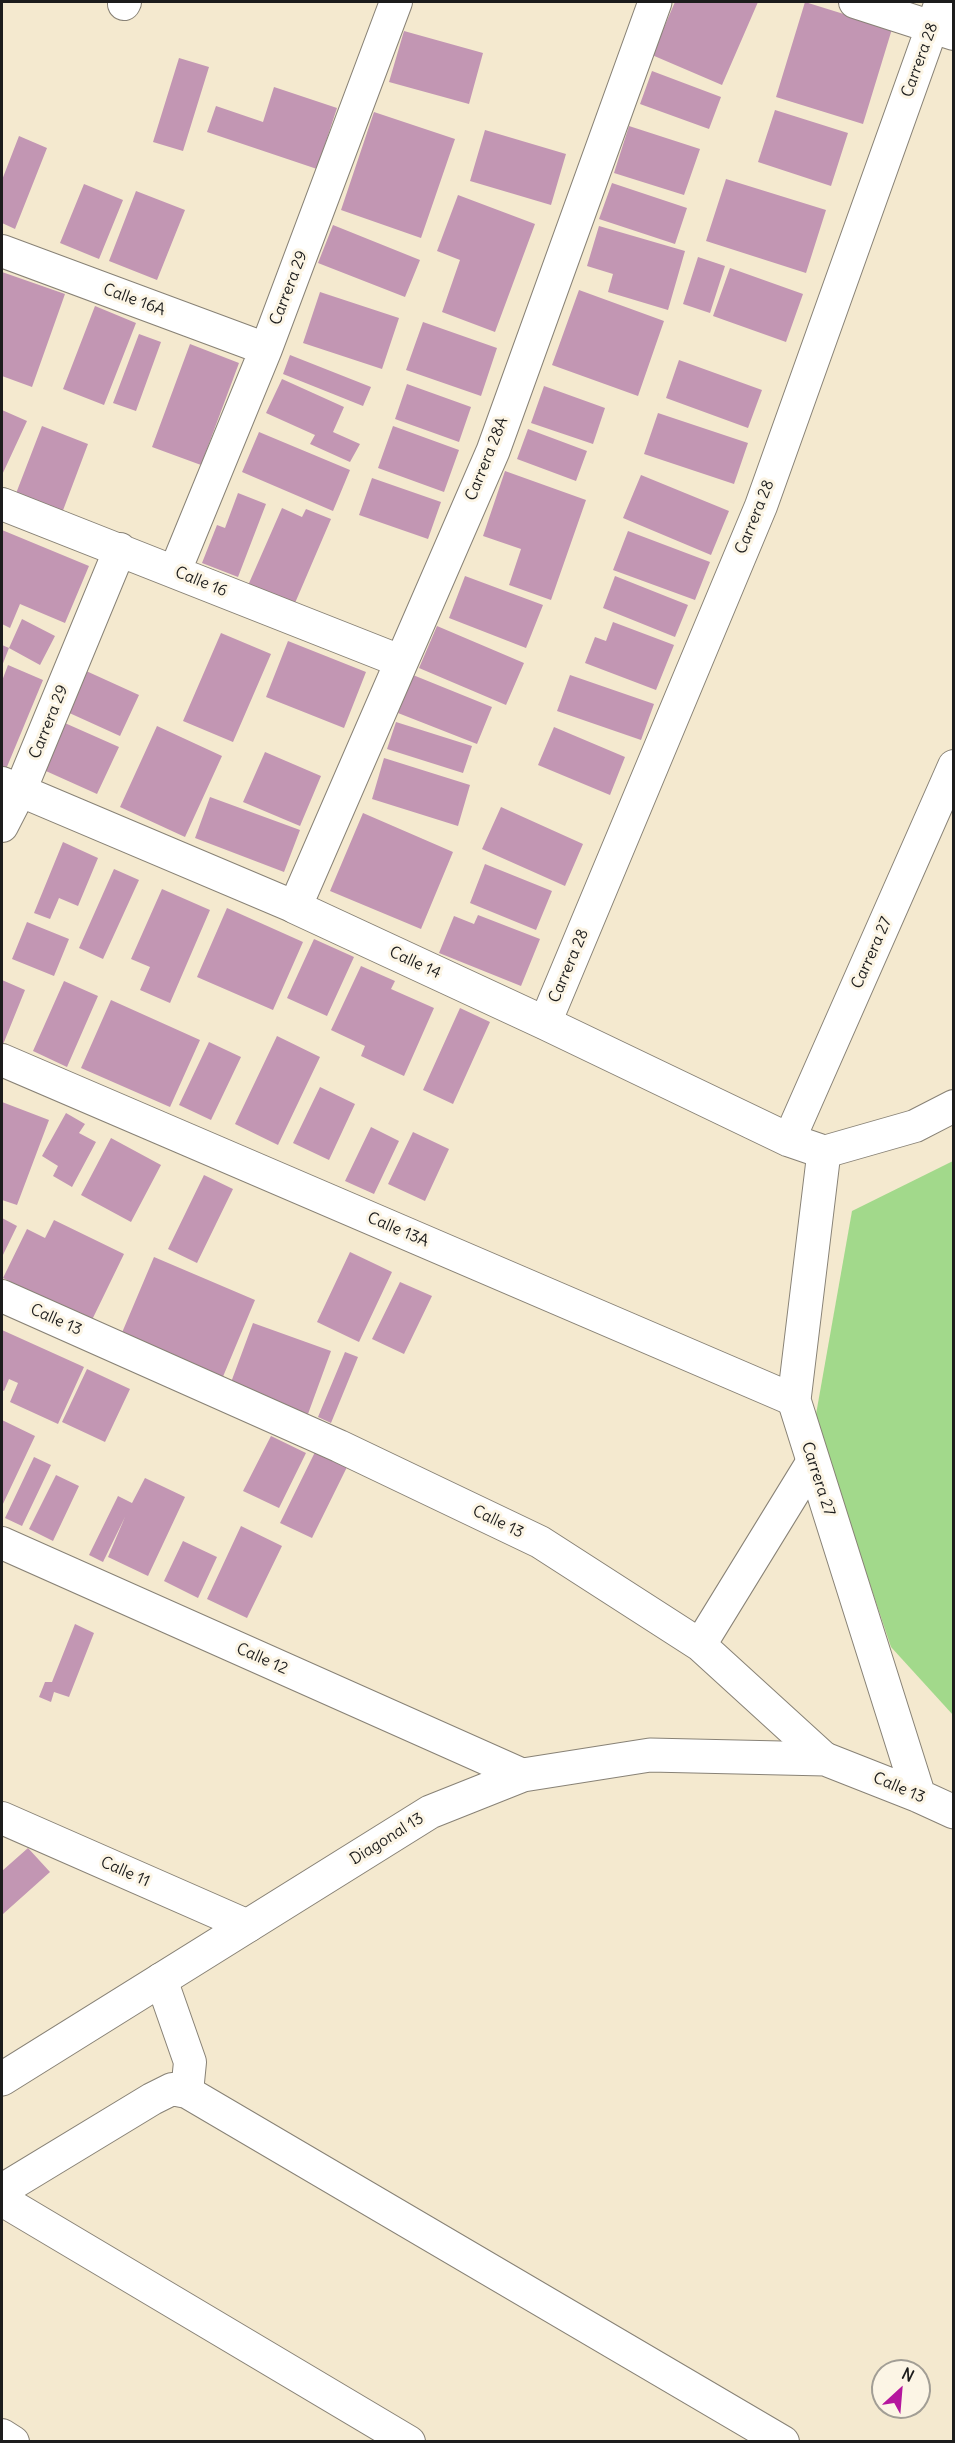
<!DOCTYPE html>
<style>
body{margin:0}
#map{position:relative;width:955px;height:2443px;overflow:hidden;background:#f4e9cf;font-family:Delius,sans-serif}
canvas{display:block}
.frame{position:absolute;inset:0;border:3px solid #1c1c1c;pointer-events:none}
.north{position:absolute;left:871px;top:2359px;width:60px;height:60px;box-sizing:border-box;background:#fcf5e5;border:2px solid #a29e95;border-radius:50%;rotate:26deg;font-size:16px;font-weight:700;line-height:24px;text-align:center;color:#1c1c1c}
.north::after{content:'';display:block;margin:auto;width:21px;height:27px;background:#b5179e;clip-path:polygon(50% 0,100% 100%,50% 72%,0 100%)}
</style>
<div id="map">
<canvas width="955" height="2443"></canvas>
<div class="frame"></div>
<div class="north">N</div>
</div>
<script>
const c = document.querySelector('canvas').getContext('2d');
c.lineJoin = 'round';
function paint(path, color) { c.fillStyle = color; c.fill(path, 'evenodd'); }
const toPath = rows => new Path2D(rows.map(r => 'M' + r).join(''));
function stroke(path, color, width, dash) { c.strokeStyle = color; c.lineWidth = width; c.lineCap = dash ? 'butt' : 'round'; c.setLineDash(dash || []); c.stroke(path); }
function label(font, color, halo, rows, align = 'center') {
  c.font = font + ' Delius,sans-serif'; c.lineWidth = 6; c.setLineDash([]); c.textBaseline = 'middle'; c.strokeStyle = halo; c.fillStyle = color; for (const [text, x, y, turn = 0] of rows) {
    c.save(); c.translate(x, y); c.rotate((+turn || 0) * Math.PI / 180); c.textAlign = isNaN(turn) ? turn : align; if (halo) c.strokeText(text, 0, 0); c.fillText(text, 0, 0); c.restore();
  }
}
const green = toPath([
 [953,1161,953,1715,891,1647,815,1420,852,1211]
]);
const building = toPath([
 [675,2,758,2,722,85,652,55],
 [805,2,892,29,863,124,776,97],
 [404,31,483,53,469,104,389,82],
 [179,58,209,67,183,151,153,142],
 [652,71,721,97,709,129,640,104],
 [274,87,337,108,317,169,207,132,216,106,263,122],
 [775,110,848,133,831,186,758,162],
 [374,112,455,139,421,238,341,210],
 [629,126,700,149,684,195,614,173],
 [485,130,566,154,551,205,470,181],
 [19,136,47,148,15,229,2,223,2,180],
 [726,179,826,210,806,273,706,241],
 [612,183,687,208,675,244,599,219],
 [84,184,123,200,99,259,60,243],
 [136,191,185,210,157,280,109,261],
 [458,195,535,224,495,332,442,312,460,260,437,251],
 [333,225,420,260,405,297,318,263],
 [599,226,685,251,668,310,608,292,613,274,587,266],
 [698,257,725,266,710,313,683,304],
 [730,268,803,294,786,342,713,316],
 [2,272,65,294,32,387,2,376],
 [579,290,664,321,638,396,552,365],
 [320,292,399,318,382,369,303,343],
 [95,306,136,323,104,405,63,389],
 [423,322,497,348,481,396,406,370],
 [139,334,161,342,136,411,113,403],
 [190,344,239,363,201,465,152,447],
 [290,355,371,387,363,406,283,374],
 [679,360,762,390,748,428,666,398],
 [282,379,344,407,333,432,360,444,350,462,310,444,315,435,266,413],
 [407,384,471,407,459,442,395,419],
 [544,386,605,408,593,444,531,423],
 [2,410,27,421,2,475],
 [658,413,748,443,734,484,644,454],
 [42,426,88,444,62,513,15,496],
 [393,426,459,450,444,492,378,468],
 [528,429,587,451,576,481,517,459],
 [259,432,350,470,333,511,242,472],
 [505,471,586,500,551,600,509,585,521,549,483,536],
 [641,475,729,511,711,555,623,518],
 [372,478,441,502,428,539,359,515],
 [238,493,266,504,238,577,202,563,217,525,225,528],
 [282,508,302,517,306,509,331,519,292,610,246,590],
 [2,530,89,566,65,623,20,604,10,628,2,624],
 [628,531,710,562,695,600,613,570],
 [465,576,543,605,526,648,449,618],
 [615,576,688,605,675,637,603,608],
 [22,619,55,636,40,665,9,648],
 [613,622,674,645,656,690,585,663,595,637,606,641],
 [437,626,524,663,506,705,419,668],
 [221,633,271,654,233,742,183,721],
 [288,641,366,672,344,728,266,697],
 [2,645,9,648,2,666],
 [8,665,43,680,4,774,2,773,2,681],
 [84,670,139,695,120,736,65,711],
 [413,675,492,707,477,744,398,713],
 [570,675,654,704,641,740,557,711],
 [58,720,119,747,97,794,37,767],
 [396,722,472,746,463,773,387,749],
 [157,726,222,756,185,837,120,807],
 [554,727,625,757,610,795,538,765],
 [265,752,321,776,300,826,243,802],
 [384,758,470,785,458,826,372,799],
 [210,797,300,830,284,872,195,838],
 [501,807,583,844,565,886,482,849],
 [363,813,453,852,421,929,330,891],
 [63,842,98,858,78,906,59,898,50,919,34,913],
 [485,864,552,891,536,930,470,903],
 [114,869,139,880,103,959,79,948],
 [162,889,210,910,170,1003,140,990,150,967,131,959],
 [227,908,303,942,273,1010,197,977],
 [478,915,540,939,521,986,439,953,454,916,474,924],
 [27,922,69,939,54,976,12,959],
 [314,939,354,957,327,1016,287,998],
 [361,966,395,981,391,989,434,1008,404,1076,361,1056,365,1046,331,1030],
 [2,980,25,990,2,1047],
 [64,981,98,996,67,1067,33,1051],
 [111,1000,200,1040,170,1107,81,1068],
 [460,1008,490,1022,453,1104,423,1090],
 [277,1036,320,1057,278,1145,235,1124],
 [209,1042,241,1057,211,1120,179,1105],
 [320,1087,355,1104,329,1160,293,1143],
 [2,1102,49,1120,17,1205,2,1200],
 [66,1113,85,1124,79,1133,96,1142,72,1187,53,1176,58,1166,42,1156],
 [371,1127,399,1141,374,1194,345,1181],
 [413,1132,449,1149,425,1201,388,1184],
 [111,1138,161,1165,131,1222,81,1195],
 [204,1175,233,1189,197,1263,168,1249],
 [2,1218,17,1226,2,1257],
 [54,1220,124,1254,91,1322,3,1278,27,1229,45,1238],
 [350,1252,392,1272,359,1342,317,1322],
 [154,1257,255,1300,222,1379,121,1335],
 [400,1282,432,1296,404,1354,372,1339],
 [253,1323,331,1351,308,1414,230,1385],
 [2,1330,84,1367,58,1424,10,1402,18,1383,9,1379,4,1391,2,1390],
 [345,1352,358,1357,331,1423,318,1417],
 [87,1369,130,1389,105,1442,62,1422],
 [2,1420,35,1436,2,1506],
 [271,1436,306,1453,279,1508,243,1491],
 [316,1450,348,1465,312,1538,280,1523],
 [34,1457,51,1465,22,1526,5,1518],
 [56,1475,79,1486,53,1541,29,1529],
 [145,1478,185,1497,148,1576,108,1557,125,1517,103,1562,89,1555,118,1496,132,1503],
 [241,1526,282,1546,247,1618,207,1599],
 [183,1541,217,1557,198,1598,164,1581],
 [75,1624,94,1633,69,1697,54,1692,51,1702,39,1697,45,1682,52,1682],
 [28,1848,50,1872,3,1914,2,1871]
]);
const minor = toPath([
 [855,2,954,34],
 [124,4,125,2],
 [2,251,266,349],
 [2,504,400,661],
 [175,571,266,349,396,2],
 [2,783,295,907],
 [2,826,20,791,120,549],
 [545,1023,761,506,941,2],
 [2,1060,794,1400],
 [789,1140,954,766],
 [824,1152,915,1126,954,1106],
 [2,1296,339,1446,540,1542,700,1645,825,1759],
 [2,1543,523,1775],
 [700,1645,813,1461],
 [2,1818,248,1926],
 [161,1979,190,2062,187,2092],
 [2,2190,152,2099,172,2089,187,2092,783,2442],
 [2,2200,409,2442],
 [2,2435,13,2442]
]);
const tertiary = toPath([
 [655,2,493,451,295,907,545,1023,789,1140,824,1152,794,1400,919,1796],
 [2,2079,430,1812,523,1775,650,1755,825,1759,919,1796,954,1812]
]);
const streetNames = [
 ["Carrera 28",920,60,-70],
 ["Carrera 29",289,288,-69],
 ["Calle 16A",134,300,20],
 ["Carrera 28A",487,459,-68],
 ["Carrera 28",755,517,-68],
 ["Calle 16",201,582,22],
 ["Carrera 29",49,722,-68],
 ["Carrera 27",872,953,-66],
 ["Calle 14",415,963,25],
 ["Carrera 28",569,966,-67],
 ["Calle 13A",398,1230,23],
 ["Calle 13",56,1320,24],
 ["Carrera 27",818,1479,72],
 ["Calle 13",498,1522,26],
 ["Calle 12",262,1659,24],
 ["Calle 13",899,1788,23],
 ["Diagonal 13",387,1839,-32],
 ["Calle 11",125,1872,24]
];
paint(green, '#a2d98b');
paint(building, '#c296b3');
stroke(minor, '#888276', 34);
stroke(tertiary, '#888276', 35);
stroke(minor, '#fff', 32);
stroke(tertiary, '#fff', 33);
label('16px', '#1c1c1c', '#fcf5e5', streetNames);
</script>
